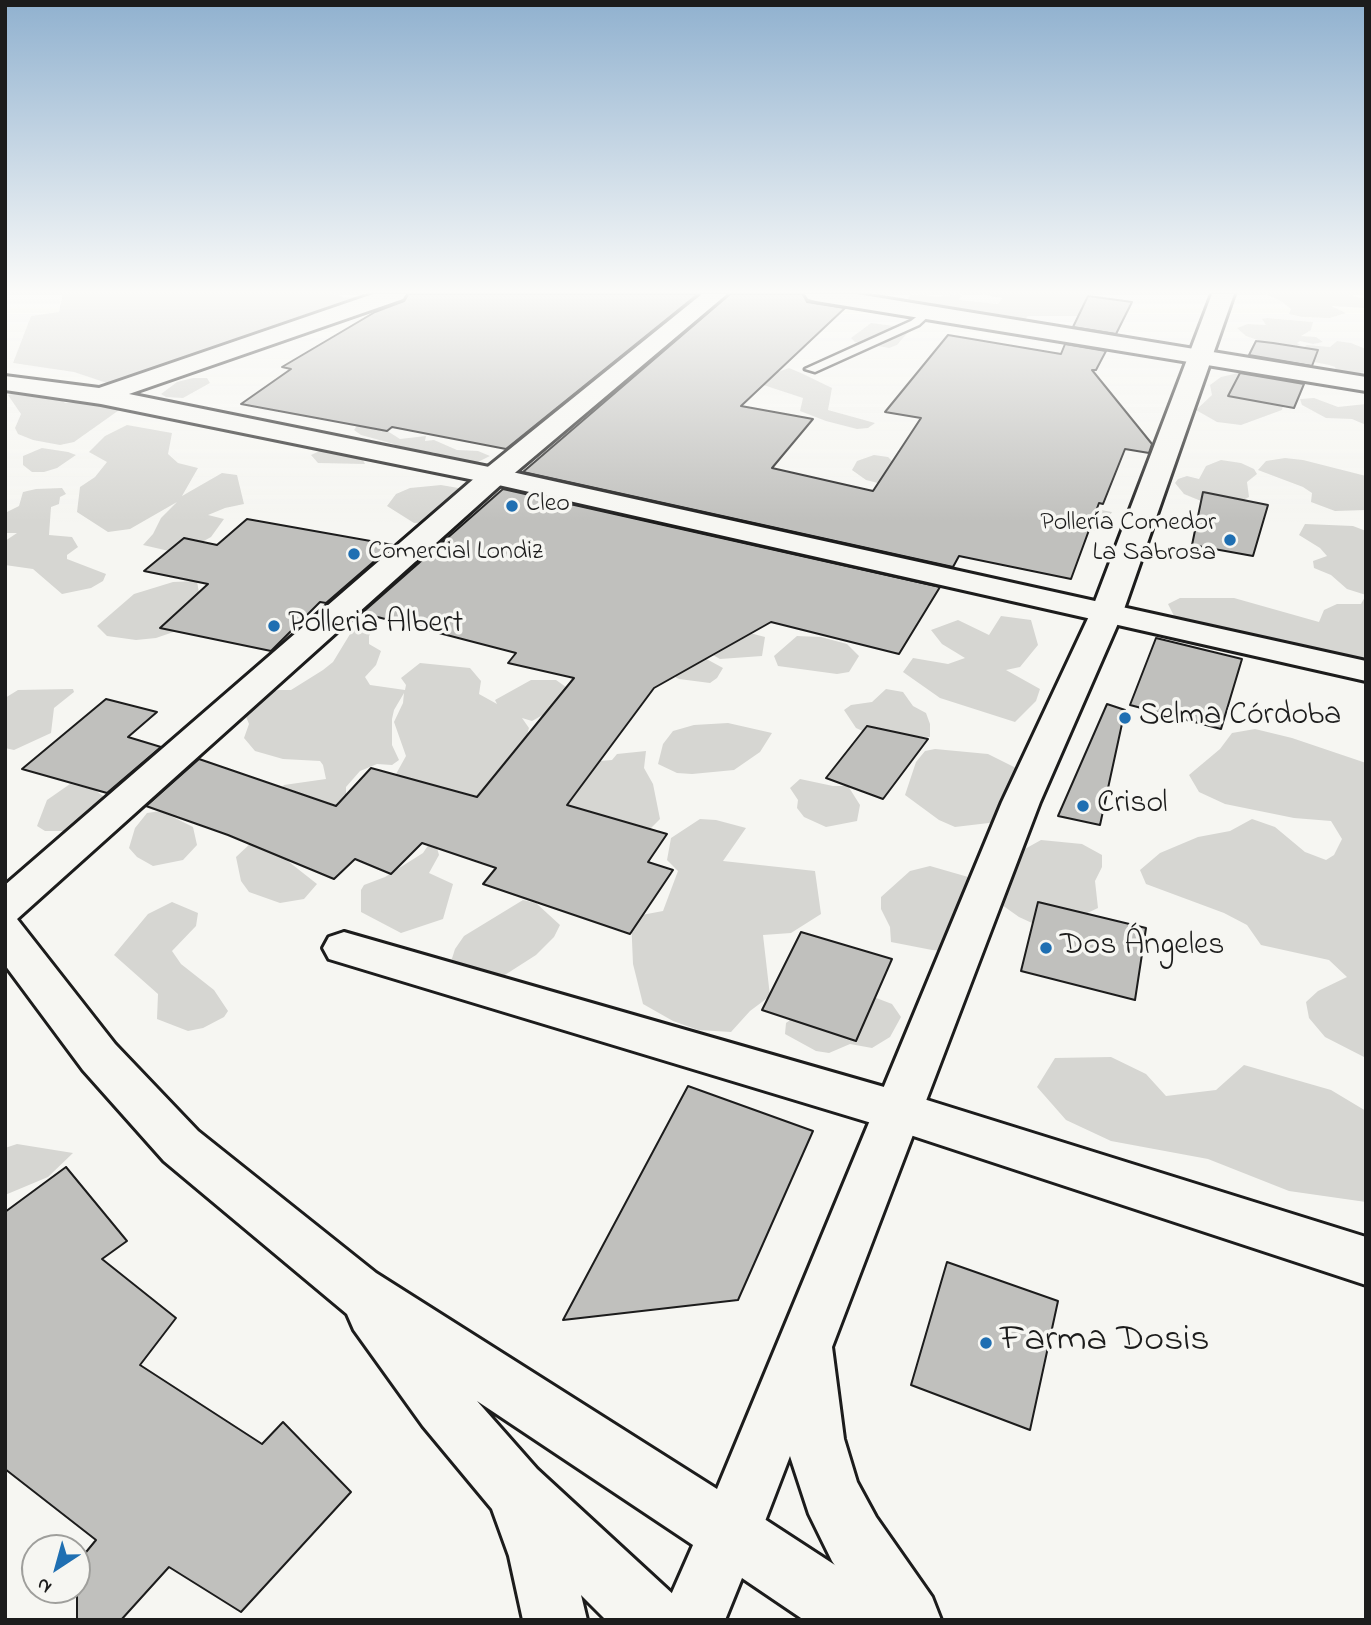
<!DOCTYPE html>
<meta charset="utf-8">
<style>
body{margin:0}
#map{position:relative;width:1371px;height:1625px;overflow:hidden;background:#f6f6f2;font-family:"Indie Flower",sans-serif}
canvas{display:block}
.frame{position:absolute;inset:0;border:7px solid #1c1c1c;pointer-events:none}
.north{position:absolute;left:21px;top:1534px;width:70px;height:70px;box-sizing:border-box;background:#f6f6f2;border:2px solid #9f9f9c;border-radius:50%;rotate:216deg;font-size:19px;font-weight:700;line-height:28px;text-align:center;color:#1c1c1c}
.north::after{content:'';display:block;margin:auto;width:24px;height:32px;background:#1f6fb2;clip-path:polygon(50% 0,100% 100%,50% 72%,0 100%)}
</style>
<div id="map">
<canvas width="1371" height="1625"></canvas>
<div class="frame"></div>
<div class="north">N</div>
</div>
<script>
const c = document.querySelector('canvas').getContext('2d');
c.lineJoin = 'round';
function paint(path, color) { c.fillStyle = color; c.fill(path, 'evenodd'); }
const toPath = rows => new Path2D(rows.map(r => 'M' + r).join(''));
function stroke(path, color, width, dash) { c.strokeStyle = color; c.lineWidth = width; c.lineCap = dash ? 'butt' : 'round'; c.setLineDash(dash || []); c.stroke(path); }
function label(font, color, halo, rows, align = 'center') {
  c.font = font + ' "Indie Flower",sans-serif'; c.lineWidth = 7; c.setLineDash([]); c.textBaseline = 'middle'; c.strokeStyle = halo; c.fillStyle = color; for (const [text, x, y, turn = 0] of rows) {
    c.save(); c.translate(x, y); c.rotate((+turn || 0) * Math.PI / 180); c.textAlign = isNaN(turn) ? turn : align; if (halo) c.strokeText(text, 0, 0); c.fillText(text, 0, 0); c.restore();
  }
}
const green = toPath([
 [63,294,332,294,345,298,379,294,149,378,107,383,74,372,13,363,31,316,59,312],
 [920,294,935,297,960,294,962,295,959,300,998,304,1002,298,982,294,1083,294,1102,301,1081,316,1028,316,1023,322,905,305,910,295],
 [1266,294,1344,294,1366,299,1366,308,1331,306,1346,313,1330,318,1302,317,1289,314,1291,309,1281,301],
 [729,296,810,298,834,302,830,305,846,306,775,373,789,368,801,373,832,388,828,410,875,423,868,428,857,429,826,421,800,411,803,398,739,377,721,299],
 [1267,318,1313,322,1311,330,1301,336,1316,337,1323,342,1313,344,1300,341,1297,343,1301,345,1297,346,1263,342,1246,336,1237,328,1248,324,1266,325,1262,319],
 [871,323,901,327,909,331,897,345,889,348,855,342,851,338],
 [1337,341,1351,343,1366,349,1366,372,1348,375,1336,371,1335,367,1329,365,1309,361,1301,349,1307,345,1330,347],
 [1238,373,1268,379,1284,402,1282,410,1241,425,1217,422,1196,410,1212,395,1210,385,1221,377],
 [193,378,207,378,210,383,183,398,166,397,161,394,177,382],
 [42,384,65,403,78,403,81,397,113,398,122,408,74,442,60,445,33,440,18,434,15,428,21,414,8,395],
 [1314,398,1338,407,1366,404,1366,425,1352,419,1326,418,1302,405,1300,399],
 [361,420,388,427,389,432,400,439,426,436,425,441,434,440,457,450,478,451,490,456,474,464,449,460,433,452,401,454,394,444,361,435,354,430],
 [127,425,172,433,168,454,178,463,198,468,182,496,222,473,237,475,244,504,225,508,208,515,224,519,211,537,191,548,169,551,143,545,153,534,161,518,177,502,130,529,108,532,77,512,80,487,95,477,107,462,89,452,105,436],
 [328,447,361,456,365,464,318,463,311,455],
 [42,448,68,452,76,455,57,468,44,472,32,472,23,465,23,456],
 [874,455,888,457,905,474,1112,512,1101,530,1073,532,866,480,852,470,857,461],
 [1285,458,1303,460,1366,476,1366,510,1335,511,1311,502,1312,493,1303,487,1258,470,1266,461],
 [1221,460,1241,463,1254,469,1257,474,1247,482,1249,497,1243,500,1201,501,1184,494,1175,483,1178,479,1187,476,1199,479,1206,466],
 [441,485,470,490,431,522,414,523,387,506,396,494,410,488],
 [62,488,66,494,60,497,59,504,51,507,49,535,72,537,78,547,67,555,67,559,106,574,103,581,91,588,62,594,33,569,5,565,5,541,17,533,5,533,5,513,19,506,23,492,36,489],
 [1305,524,1353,526,1366,531,1366,666,1176,620,1168,604,1180,598,1234,598,1319,622,1324,610,1337,604,1361,604,1366,595,1347,589,1331,575,1314,568,1313,561,1327,556,1320,548,1299,535],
 [197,581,199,593,185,628,156,638,136,640,107,636,97,626,134,594,173,582],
 [1001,616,1031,620,1038,645,1020,667,1006,670,1040,689,1036,701,1015,722,940,698,903,672,913,658,948,664,965,658,942,644,931,630,958,620,989,635],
 [365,618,379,621,369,636,369,644,381,651,376,665,365,677,370,685,405,690,406,685,401,678,420,663,470,668,481,681,479,694,497,704,495,700,531,680,556,680,566,687,566,702,532,721,522,718,529,728,526,738,582,753,600,761,612,760,617,754,646,751,644,768,653,784,660,819,650,829,496,809,402,793,396,774,406,756,394,722,403,703,404,693,394,710,392,719,392,745,399,760,392,765,377,764,360,771,346,787,346,826,272,798,284,785,326,779,323,765,320,761,283,759,255,751,244,738,249,724,243,709,253,699,278,690,291,690,323,670,333,662,358,621],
 [746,632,765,637,762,656,720,659,711,654],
 [797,636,821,637,847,644,859,656,849,672,837,674,778,666,774,656],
 [701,656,723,668,717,678,710,683,679,679,665,672],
 [73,689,74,692,54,708,51,733,14,750,5,748,5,698,18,690],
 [886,689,903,692,913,706,926,713,930,724,930,737,874,736,856,728,844,710,851,705,872,702],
 [728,723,772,733,760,752,734,770,692,774,677,773,658,764,663,744,673,731,694,725],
 [1255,729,1292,738,1366,763,1366,1058,1325,1037,1309,1018,1306,1002,1318,991,1347,977,1329,960,1261,945,1247,925,1224,913,1146,884,1140,870,1160,853,1198,837,1230,831,1252,819,1275,827,1305,852,1326,860,1334,855,1342,839,1331,821,1294,818,1225,804,1199,792,1189,775,1220,749,1232,733],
 [935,749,988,754,1016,768,1021,802,1014,820,955,827,939,820,905,795,916,762,925,751],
 [800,779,833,786,848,786,860,805,857,821,826,827,804,817,797,808,798,800,790,788],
 [70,784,95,790,110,801,83,826,65,831,45,831,37,826,47,800],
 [161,811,193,827,197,845,183,860,153,866,137,857,129,848,135,828,147,813],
 [700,819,716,820,746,828,723,861,815,871,821,914,791,933,763,935,770,996,750,1011,731,1032,698,1030,673,1021,643,1004,633,964,631,917,663,911,678,871,667,860,671,838],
 [1041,840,1082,844,1102,855,1102,867,1095,881,1098,908,1064,924,1045,929,1019,917,1002,905,998,893,1014,855],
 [252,842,284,858,317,884,304,899,280,903,249,892,241,881,236,857],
 [429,844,437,848,439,855,429,873,453,884,443,919,401,933,361,912,361,890,364,885,385,877,423,853],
 [930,866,989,883,961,952,932,950,891,942,890,927,881,909,881,897,910,871],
 [523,900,536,903,560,925,554,937,536,955,497,980,449,968,455,949,464,936],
 [172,902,198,913,196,926,172,951,181,964,214,990,228,1011,224,1017,203,1028,188,1031,157,1019,158,994,114,955,148,914],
 [871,996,892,1004,901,1017,890,1037,872,1048,850,1044,829,1053,816,1051,785,1034,786,1023,797,1015],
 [1111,1057,1146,1074,1166,1096,1216,1090,1244,1065,1331,1090,1366,1111,1366,1202,1289,1191,1208,1159,1111,1141,1066,1120,1037,1087,1055,1058],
 [17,1144,73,1153,48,1177,5,1195,5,1148]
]);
const building = toPath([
 [408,294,698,294,506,449,392,427,387,431,241,404,291,369,282,367,375,312,404,301,408,294],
 [730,294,803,294,807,302,845,308,741,406,813,419,772,468,873,491,921,418,885,412,948,335,1061,354,1065,344,1106,351,1096,370,1092,370,1152,444,1149,453,1125,449,1103,504,1099,503,1071,579,959,556,953,567,523,472,730,294],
 [1088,296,1132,302,1116,334,1073,327,1088,296],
 [1256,341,1273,343,1318,350,1312,366,1249,355,1256,341],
 [1240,373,1304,384,1294,408,1228,396,1240,373],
 [503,489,940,587,899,654,771,622,654,688,567,805,667,834,648,862,673,870,630,934,483,884,496,868,422,843,391,874,355,859,334,879,228,835,146,806,199,759,336,806,371,768,477,797,574,678,508,663,516,653,362,613,503,489],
 [1203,492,1268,505,1253,556,1192,545,1203,492],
 [247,519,393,545,326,603,320,602,271,651,160,628,208,584,144,571,184,538,217,545,247,519],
 [1156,638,1242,659,1221,729,1130,705,1156,638],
 [106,699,157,712,128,737,161,747,107,793,22,769,106,699],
 [1107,704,1125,710,1100,825,1058,816,1107,704],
 [867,726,928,739,883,799,826,778,867,726],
 [1038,902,1146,928,1135,1000,1021,971,1038,902],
 [801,932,892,959,856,1041,762,1010,801,932],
 [688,1086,813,1131,738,1300,563,1320,688,1086],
 [66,1167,127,1241,102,1259,176,1318,140,1365,262,1444,283,1422,351,1492,241,1612,169,1567,121,1620,77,1620,77,1563,96,1540,5,1469,5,1212,66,1167],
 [947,1262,1058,1301,1030,1430,911,1385,947,1262]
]);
const lane = toPath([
 [927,309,933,312,919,325,815,372,805,369,911,321,927,309]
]);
const street = toPath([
 [373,294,406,294,403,299,129,394,494,468,1366,661,1366,681,494,484,101,404,5,390,5,376,99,388,373,294],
 [805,294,857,294,1366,377,1366,391,816,301,808,299,805,294],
 [344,932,898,1091,1366,1237,1366,1285,898,1131,329,959,323,948,329,937,344,932]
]);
const secondary = toPath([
 [702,294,727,294,504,482,17,919,115,1044,198,1131,376,1273,717,1489,1002,802,1091,612,1212,294,1234,294,1123,612,1040,802,832,1347,844,1439,857,1482,876,1517,932,1597,941,1620,871,1620,832,1561,809,1514,790,1456,752,1555,730,1564,708,1555,477,1401,537,1469,676,1597,685,1620,606,1620,581,1595,587,1620,523,1620,509,1556,492,1509,423,1426,354,1330,347,1314,164,1161,83,1070,5,965,5,885,484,470,702,294]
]);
const primary = toPath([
 [730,1502,752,1511,884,1597,893,1620,804,1620,742,1578,725,1620,660,1620,708,1511,730,1502]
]);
const markers = [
 [512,506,7,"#1f6fb2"],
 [1230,540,7,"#1f6fb2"],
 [354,554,7,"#1f6fb2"],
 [274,626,7,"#1f6fb2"],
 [1125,718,7,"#1f6fb2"],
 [1083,806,7,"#1f6fb2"],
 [1046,948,7,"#1f6fb2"],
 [986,1343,7,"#1f6fb2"]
];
const farPoinames = [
 ["Cleo",526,506],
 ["Pollería Comedor",1216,525,"right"],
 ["La Sabrosa",1216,555,"right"],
 ["Comercial Londiz",368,554]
];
const poiNames = [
 ["Polleria Albert",288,626],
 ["Selma Córdoba",1139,718],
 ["Crisol",1097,806],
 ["Dos Ángeles",1060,948]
];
const nearPoinames = [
 ["Farma Dosis",1000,1343]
];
paint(green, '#d6d6d2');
paint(building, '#c0c0bd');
stroke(building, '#1c1c1c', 2);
stroke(lane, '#1c1c1c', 5);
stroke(street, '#1c1c1c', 6);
stroke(secondary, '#1c1c1c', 6);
stroke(primary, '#1c1c1c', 6);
paint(lane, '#f6f6f2');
paint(street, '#f6f6f2');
paint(secondary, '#f6f6f2');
paint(primary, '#f6f6f2');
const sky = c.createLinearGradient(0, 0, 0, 522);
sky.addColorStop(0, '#90b1cf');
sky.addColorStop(0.56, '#fbfbf9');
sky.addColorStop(1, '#fbfbf900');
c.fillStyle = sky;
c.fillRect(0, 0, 1371, 522);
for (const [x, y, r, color] of markers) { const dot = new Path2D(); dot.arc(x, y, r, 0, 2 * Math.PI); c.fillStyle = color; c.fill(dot); stroke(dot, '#f6f6f2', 2.5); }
label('26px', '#1c1c1c', '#f6f6f2', farPoinames, 'left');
label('32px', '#1c1c1c', '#f6f6f2', poiNames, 'left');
label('38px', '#1c1c1c', '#f6f6f2', nearPoinames, 'left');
</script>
